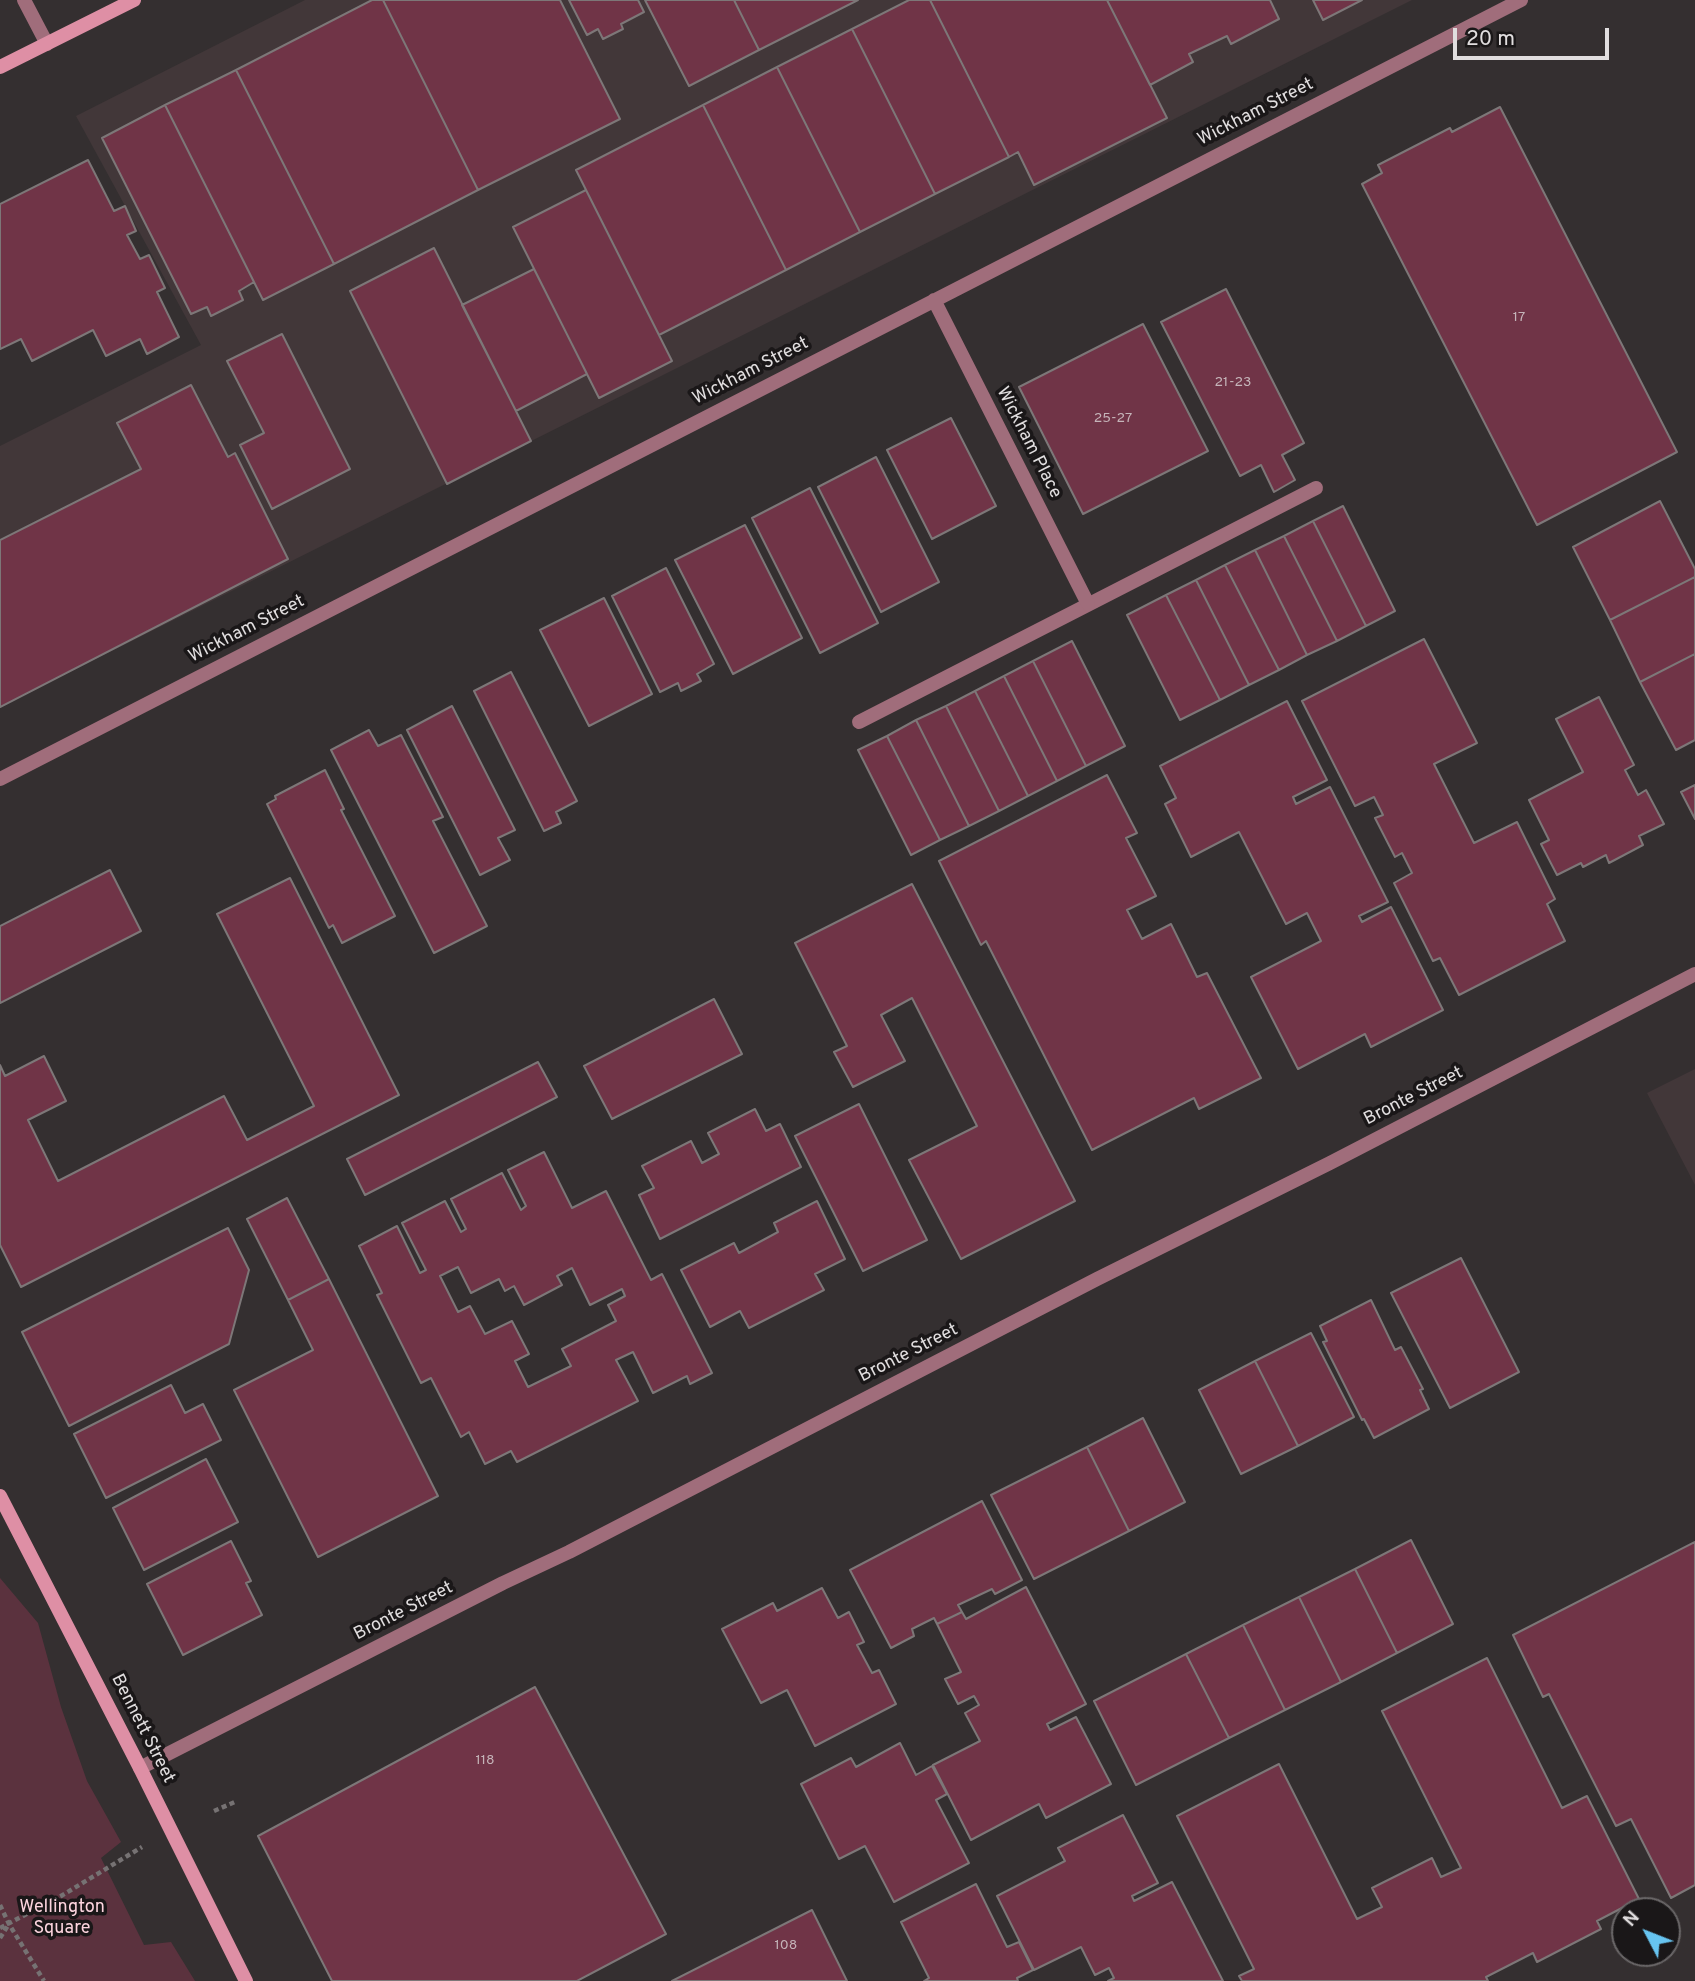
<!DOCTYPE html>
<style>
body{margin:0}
#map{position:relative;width:1695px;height:1981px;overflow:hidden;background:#342f30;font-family:Overpass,sans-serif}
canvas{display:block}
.north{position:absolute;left:1611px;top:1897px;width:70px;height:70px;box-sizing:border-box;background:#1a1718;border:2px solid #6a6768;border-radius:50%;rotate:312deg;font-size:19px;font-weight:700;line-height:28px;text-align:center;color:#e1dedf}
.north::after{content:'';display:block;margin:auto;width:24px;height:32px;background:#67c4f0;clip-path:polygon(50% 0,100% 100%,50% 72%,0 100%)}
.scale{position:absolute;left:1453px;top:28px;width:156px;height:32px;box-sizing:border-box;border:4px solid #e1dedf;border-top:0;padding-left:9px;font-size:21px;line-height:24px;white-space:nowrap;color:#e1dedf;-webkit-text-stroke:5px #1a1718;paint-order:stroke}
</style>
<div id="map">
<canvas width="1695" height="1981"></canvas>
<div class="north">N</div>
<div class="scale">20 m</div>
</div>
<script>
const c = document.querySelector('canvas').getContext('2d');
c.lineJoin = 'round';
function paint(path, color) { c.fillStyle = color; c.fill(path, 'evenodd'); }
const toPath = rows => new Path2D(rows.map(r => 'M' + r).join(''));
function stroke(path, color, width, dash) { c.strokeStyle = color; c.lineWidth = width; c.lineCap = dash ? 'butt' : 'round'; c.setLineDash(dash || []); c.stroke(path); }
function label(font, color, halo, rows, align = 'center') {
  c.font = font + ' Overpass,sans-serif'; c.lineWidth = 7; c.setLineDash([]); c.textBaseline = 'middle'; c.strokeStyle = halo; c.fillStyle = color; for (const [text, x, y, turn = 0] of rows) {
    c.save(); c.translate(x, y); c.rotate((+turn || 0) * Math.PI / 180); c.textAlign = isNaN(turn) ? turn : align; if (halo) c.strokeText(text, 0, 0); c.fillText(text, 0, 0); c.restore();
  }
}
const built = toPath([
 [305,0,1412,0,0,707,0,446,201,345,76,116],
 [1695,1069,1695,1185,1647,1093]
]);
const green = toPath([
 [0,1578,38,1623,61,1707,87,1781,121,1842,101,1858,144,1945,171,1942,195,1981,0,1981]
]);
const building = toPath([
 [372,0,383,0,478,190,334,264,236,70,372,0],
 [383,0,560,0,620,119,478,190,383,0],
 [569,0,638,0,644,12,621,24,623,29,603,39,598,29,587,35,569,0],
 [645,0,734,0,759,50,689,86,645,0],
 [734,0,858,0,759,50,734,0],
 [909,0,930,0,1009,157,935,194,852,29,909,0],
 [930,0,1107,0,1167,118,1034,185,1018,152,1009,157,930,0],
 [1107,0,1270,0,1279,19,1231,44,1227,36,1189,54,1193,62,1150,85,1107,0],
 [1313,0,1362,0,1323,20,1313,0],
 [852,29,935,194,860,232,777,67,852,29],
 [777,67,860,232,786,270,703,105,777,67],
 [236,70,334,264,263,300,165,105,236,70],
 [165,105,254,282,239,291,243,300,211,316,207,307,191,314,102,138,165,105],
 [703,105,786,270,659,335,576,170,703,105],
 [1500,107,1677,452,1537,525,1362,184,1382,173,1378,165,1450,128,1452,132,1500,107],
 [88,160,114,211,125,206,136,231,127,235,140,259,149,255,165,288,157,292,179,337,147,354,140,339,106,356,93,330,32,361,21,339,0,349,0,204,88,160],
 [586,190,672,361,599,398,513,227,586,190],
 [434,248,531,441,447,484,350,291,434,248],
 [534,269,587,374,516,411,462,305,534,269],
 [1226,289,1304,443,1282,455,1295,480,1274,492,1261,465,1240,476,1161,322,1226,289],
 [1143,324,1208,451,1083,514,1019,387,1143,324],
 [282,334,350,469,272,509,240,445,264,433,227,361,282,334],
 [191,385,228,457,235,453,288,559,0,707,0,540,141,469,117,423,191,385],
 [951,418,996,506,932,539,887,450,951,418],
 [876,457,939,582,881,612,818,487,876,457],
 [810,488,878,623,820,653,752,518,810,488],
 [1660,501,1695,569,1695,577,1610,620,1573,547,1660,501],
 [1343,506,1395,611,1366,626,1313,521,1343,506],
 [1313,521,1366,626,1337,641,1284,536,1313,521],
 [745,525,802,638,733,674,675,560,745,525],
 [1284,536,1337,641,1307,655,1255,550,1284,536],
 [1255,550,1307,655,1279,670,1225,565,1255,550],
 [1225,565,1279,670,1249,685,1196,580,1225,565],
 [666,568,714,664,697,674,701,681,681,691,678,683,660,692,612,596,666,568],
 [1695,577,1695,654,1640,682,1610,620,1695,577],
 [1196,580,1249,685,1220,700,1166,595,1196,580],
 [1166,595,1220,700,1180,720,1127,615,1166,595],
 [604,598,652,694,589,726,540,630,604,598],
 [1424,639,1477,743,1434,764,1474,843,1517,822,1555,899,1547,904,1565,941,1459,995,1440,958,1433,961,1394,883,1412,873,1402,853,1395,857,1375,818,1383,815,1374,797,1355,806,1302,701,1424,639],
 [1072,641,1125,746,1086,766,1033,661,1072,641],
 [1695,654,1695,740,1676,750,1640,682,1695,654],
 [1033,661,1086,766,1057,781,1004,676,1033,661],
 [511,672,577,801,556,812,561,823,544,831,474,691,511,672],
 [1004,676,1057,781,1028,796,975,691,1004,676],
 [975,691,1028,796,999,811,946,706,975,691],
 [1599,697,1634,765,1625,770,1638,795,1646,790,1664,824,1639,836,1643,845,1609,863,1606,855,1583,867,1581,863,1557,875,1541,844,1549,840,1529,800,1583,772,1556,719,1599,697],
 [1287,701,1327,780,1293,797,1296,804,1330,787,1388,902,1359,916,1362,922,1391,907,1443,1010,1371,1047,1365,1034,1298,1069,1251,977,1321,941,1307,913,1286,924,1239,832,1191,857,1165,804,1176,798,1160,766,1287,701],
 [452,706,515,830,498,838,510,860,480,875,407,730,452,706],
 [946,706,999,811,969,826,916,720,946,706],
 [916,720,969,826,940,840,887,736,916,720],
 [369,730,378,746,401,735,443,817,433,821,487,926,434,953,331,750,369,730],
 [887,736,940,840,911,855,858,750,887,736],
 [325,770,344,809,341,810,395,916,342,943,333,925,329,928,267,804,276,799,275,796,325,770],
 [1107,775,1137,833,1126,838,1156,896,1127,910,1142,939,1171,924,1197,977,1207,973,1261,1078,1199,1109,1194,1098,1092,1150,986,941,981,945,939,861,1107,775],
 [1695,785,1695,819,1681,792,1695,785],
 [110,870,141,931,0,1003,0,926,110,870],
 [290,878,399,1095,21,1287,0,1245,0,1065,5,1076,44,1056,66,1101,28,1120,58,1181,224,1096,247,1140,314,1106,217,914,290,878],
 [912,884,1075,1201,961,1259,909,1160,977,1126,912,998,881,1015,905,1061,853,1087,834,1052,847,1046,795,943,912,884],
 [714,999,742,1054,612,1119,584,1066,714,999],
 [538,1062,557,1097,365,1195,347,1159,538,1062],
 [859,1104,927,1240,863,1271,795,1136,859,1104],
 [755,1109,766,1131,780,1124,801,1167,660,1239,639,1195,654,1188,642,1166,691,1141,702,1163,719,1154,708,1133,755,1109],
 [544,1152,572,1208,606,1191,651,1280,662,1274,712,1373,690,1384,687,1376,653,1393,633,1352,616,1360,638,1401,517,1462,511,1451,485,1464,469,1432,461,1437,431,1378,421,1383,377,1295,382,1293,359,1246,397,1226,420,1273,426,1270,402,1223,445,1201,461,1232,466,1229,451,1199,502,1173,521,1210,526,1206,508,1170,544,1152],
 [458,1267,471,1293,499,1279,505,1291,514,1286,524,1305,562,1285,557,1276,572,1268,590,1305,622,1289,625,1296,608,1305,616,1321,562,1349,571,1366,528,1387,515,1361,529,1354,512,1321,485,1334,470,1306,458,1312,440,1276,458,1267],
 [287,1198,329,1279,288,1300,247,1219,287,1198],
 [817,1201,845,1259,815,1274,824,1290,749,1328,740,1311,710,1327,681,1270,734,1243,739,1253,778,1232,774,1223,817,1201],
 [228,1228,249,1270,229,1344,69,1426,22,1332,228,1228],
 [1461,1258,1519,1372,1450,1408,1391,1293,1461,1258],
 [329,1279,438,1496,318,1557,234,1390,313,1350,288,1300,329,1279],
 [1371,1300,1395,1350,1401,1347,1423,1389,1420,1390,1429,1409,1374,1438,1364,1419,1362,1420,1323,1342,1327,1341,1320,1326,1371,1300],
 [1311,1333,1354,1417,1298,1446,1255,1361,1311,1333],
 [1255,1361,1298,1446,1241,1474,1199,1390,1255,1361],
 [171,1385,185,1413,203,1404,221,1440,106,1498,74,1434,171,1385],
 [1143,1418,1185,1502,1129,1531,1087,1447,1143,1418],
 [1087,1447,1129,1531,1034,1579,991,1495,1087,1447],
 [206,1459,238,1522,144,1570,113,1508,206,1459],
 [982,1501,1022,1580,995,1594,992,1589,958,1605,962,1612,937,1624,934,1618,912,1629,914,1636,891,1648,850,1570,982,1501],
 [1411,1540,1453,1624,1397,1653,1355,1569,1411,1540],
 [231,1541,251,1581,246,1583,262,1615,183,1655,147,1584,231,1541],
 [1695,1542,1695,1885,1671,1898,1631,1819,1616,1826,1549,1694,1543,1697,1513,1635,1695,1542],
 [1355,1569,1397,1653,1341,1682,1299,1597,1355,1569],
 [1026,1587,1086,1704,1047,1724,1050,1730,1076,1717,1111,1784,1046,1818,1039,1804,971,1840,933,1765,980,1741,965,1713,979,1705,974,1696,958,1704,945,1679,961,1672,937,1624,962,1612,966,1619,1026,1587],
 [822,1588,838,1618,849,1612,864,1642,857,1645,872,1673,879,1670,896,1704,815,1746,787,1690,761,1703,722,1629,773,1603,777,1611,822,1588],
 [1299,1597,1341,1682,1285,1710,1243,1625,1299,1597],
 [1243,1625,1285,1710,1229,1738,1186,1654,1243,1625],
 [1186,1654,1229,1738,1136,1785,1094,1701,1186,1654],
 [1487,1658,1562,1808,1587,1796,1639,1899,1597,1921,1601,1929,1537,1962,1533,1953,1486,1977,1488,1981,1242,1981,1239,1976,1254,1969,1177,1816,1279,1764,1357,1919,1382,1907,1372,1888,1432,1858,1441,1877,1461,1868,1382,1711,1487,1658],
 [535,1687,666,1934,577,1981,332,1981,258,1836,535,1687],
 [900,1743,916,1775,932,1766,947,1794,936,1800,969,1863,894,1902,865,1846,839,1859,801,1784,851,1758,856,1767,900,1743],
 [1123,1815,1158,1883,1132,1896,1134,1901,1172,1882,1223,1981,1108,1981,1114,1978,1109,1968,1095,1975,1081,1947,1034,1970,997,1896,1065,1861,1058,1848,1123,1815],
 [976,1884,1007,1947,1019,1942,1033,1970,1017,1978,1018,1981,924,1981,929,1978,901,1922,976,1884],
 [812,1910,847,1981,672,1981,812,1910]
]);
const path = toPath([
 [214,1811,237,1801],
 [0,1905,9,1924,44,1981],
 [0,1928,61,1896,142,1847],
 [0,1938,9,1924]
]);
const service = toPath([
 [859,722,1316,488]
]);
const minor = toPath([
 [24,0,47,44],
 [934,300,1088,604],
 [0,779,1521,0],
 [140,1768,503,1583,569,1552,1097,1279,1330,1163,1695,974]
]);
const secondary = toPath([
 [0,67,134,0],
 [0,1496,140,1768,246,1981]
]);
const numberNames = [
 ["17",1519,318],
 ["21-23",1233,383],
 ["25-27",1113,419],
 ["118",485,1761],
 ["108",786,1946]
];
const streetNames = [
 ["Wickham Street",1256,113,-27],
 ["Wickham Street",751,372,-27],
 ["Wickham Place",1028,443,63],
 ["Wickham Street",247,630,-27],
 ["Bronte Street",1414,1097,-27],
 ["Bronte Street",909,1354,-27],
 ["Bronte Street",404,1612,-27],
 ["Bennett Street",142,1729,63]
];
const parkNames = [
 ["Wellington",62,1908],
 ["Square",62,1929]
];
paint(built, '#423739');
paint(green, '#5b323e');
paint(building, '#703447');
stroke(building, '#7d7778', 2);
stroke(path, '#767273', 4.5, [5, 3.5]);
stroke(service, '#a06d7b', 14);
stroke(minor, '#a06d7b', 14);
stroke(secondary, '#de8fa5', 14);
label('14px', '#c5b4b9', null, numberNames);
label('18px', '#e1dedf', '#1a1718', streetNames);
label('18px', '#fcd4de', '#1a1718', parkNames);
</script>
